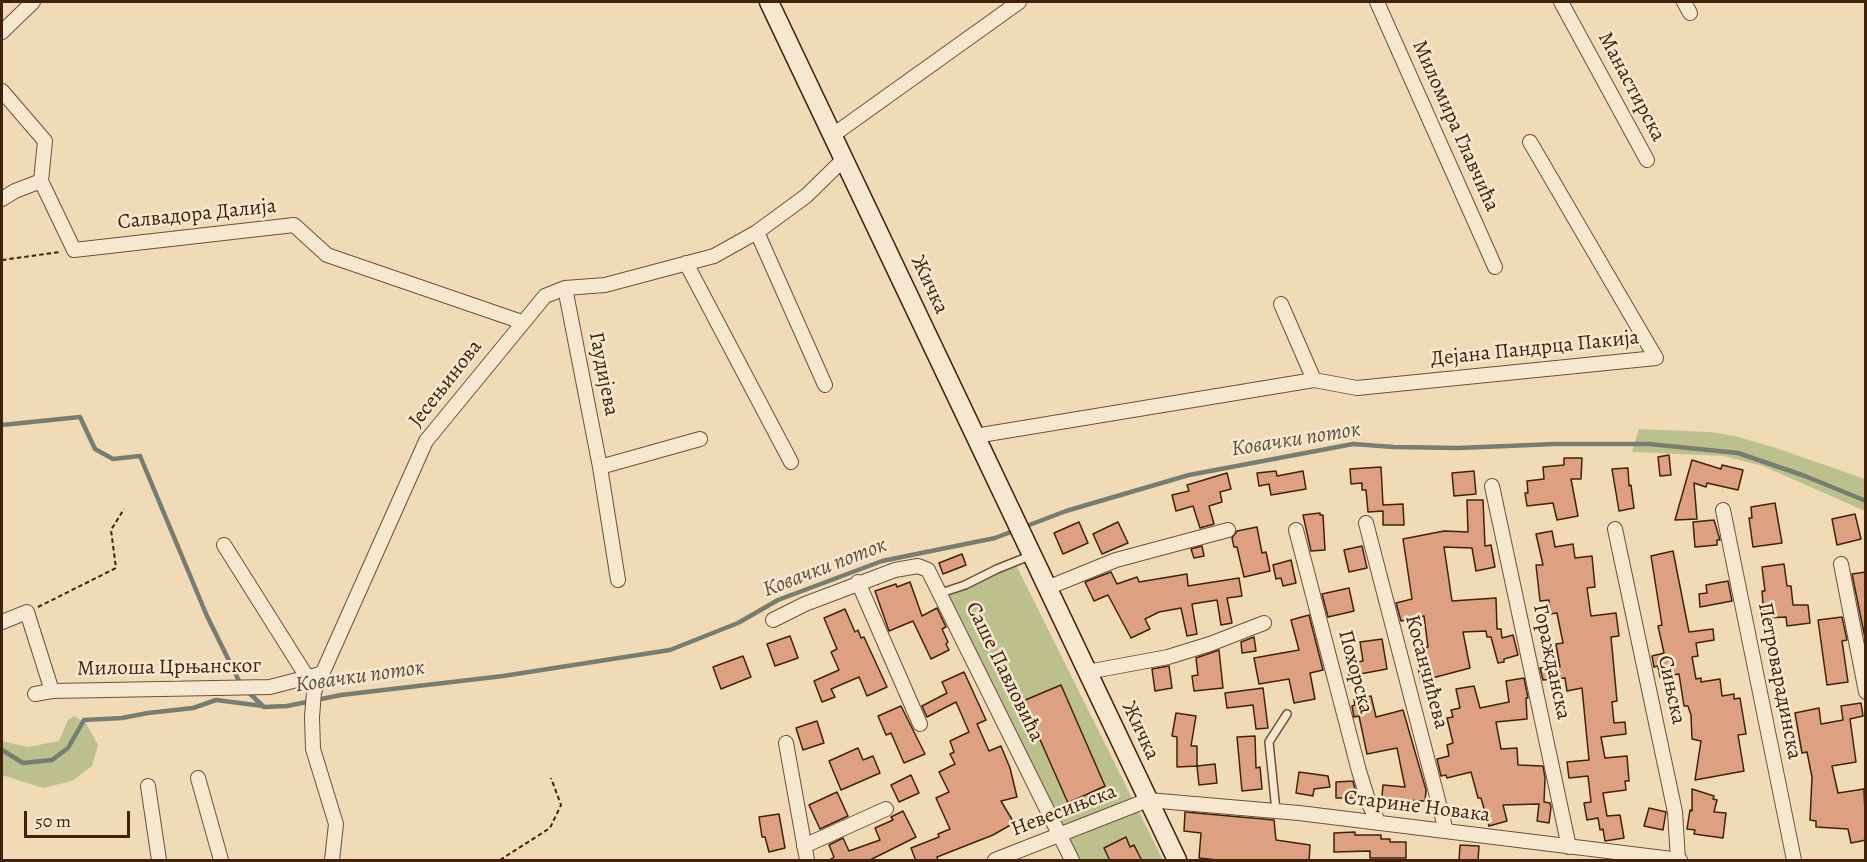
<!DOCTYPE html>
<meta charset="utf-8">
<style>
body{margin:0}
#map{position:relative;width:1867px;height:862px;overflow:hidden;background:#f1dbb7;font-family:Alegreya,serif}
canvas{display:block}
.frame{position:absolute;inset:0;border:3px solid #41210c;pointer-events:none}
.scale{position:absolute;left:24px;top:811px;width:106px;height:27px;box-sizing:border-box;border:3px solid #41210c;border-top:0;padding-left:8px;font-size:18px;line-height:21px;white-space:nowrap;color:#41210c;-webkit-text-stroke:4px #f6e8d0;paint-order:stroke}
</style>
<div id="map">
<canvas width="1867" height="862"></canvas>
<div class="frame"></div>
<div class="scale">50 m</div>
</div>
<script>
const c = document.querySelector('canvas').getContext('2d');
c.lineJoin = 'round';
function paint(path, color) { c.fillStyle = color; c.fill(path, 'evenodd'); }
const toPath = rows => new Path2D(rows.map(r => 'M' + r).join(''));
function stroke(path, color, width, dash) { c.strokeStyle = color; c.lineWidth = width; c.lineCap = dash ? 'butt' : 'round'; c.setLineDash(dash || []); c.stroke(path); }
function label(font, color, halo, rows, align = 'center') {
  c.font = font + ' Alegreya,serif'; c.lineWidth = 5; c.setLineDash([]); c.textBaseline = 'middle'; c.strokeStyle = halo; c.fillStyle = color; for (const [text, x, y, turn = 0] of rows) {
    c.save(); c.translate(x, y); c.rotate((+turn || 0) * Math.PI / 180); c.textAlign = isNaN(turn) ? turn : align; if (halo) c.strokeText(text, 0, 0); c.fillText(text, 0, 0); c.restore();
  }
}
const green = toPath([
 [1639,429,1710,432,1735,436,1776,448,1865,479,1865,511,1763,466,1724,456,1632,452],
 [1014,561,1163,860,1072,860,944,600,965,585],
 [74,716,86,723,98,745,92,766,72,781,43,788,2,775,2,741,28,747,59,741,68,720]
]);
const stream = toPath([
 [2,425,80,417,95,449,113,459,140,456,207,616,241,685],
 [1024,527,1066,511,1189,475,1353,444,1394,447,1458,448,1555,444,1649,444,1738,453,1805,476,1866,501],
 [247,691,264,707,287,706,341,695,503,676,670,650,738,623,778,600,882,561,995,538,1016,530],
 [2,750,23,763,52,760,68,748,84,720,122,718,148,713,193,708,216,700,263,706]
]);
const building = toPath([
 [1669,455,1671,475,1660,476,1658,457,1669,455],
 [1564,458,1582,458,1581,479,1571,479,1578,516,1557,520,1553,503,1527,506,1525,493,1528,493,1527,481,1544,479,1543,467,1564,465,1564,458],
 [1692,460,1721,469,1722,465,1743,470,1738,490,1707,483,1706,487,1694,483,1697,519,1675,520,1692,460],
 [1381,467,1383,505,1403,504,1404,525,1383,525,1383,511,1368,512,1366,490,1362,490,1362,483,1351,484,1350,469,1381,467],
 [1628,468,1629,486,1631,485,1634,508,1619,511,1612,469,1628,468],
 [1276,471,1277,476,1303,471,1306,489,1271,495,1269,484,1259,486,1257,473,1276,471],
 [1474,471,1476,494,1454,496,1452,473,1474,471],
 [1227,473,1231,489,1220,492,1222,502,1209,506,1214,524,1200,528,1193,506,1176,511,1172,495,1189,491,1187,485,1227,473],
 [1467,500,1483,500,1485,546,1491,545,1495,567,1476,571,1472,548,1444,547,1452,601,1496,598,1497,629,1501,629,1502,638,1513,635,1518,655,1504,659,1504,662,1498,663,1491,637,1487,637,1486,631,1463,632,1470,668,1421,681,1414,650,1428,647,1424,616,1401,621,1396,603,1412,599,1403,539,1444,531,1468,532,1467,500],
 [1775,503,1782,543,1753,547,1749,518,1752,518,1751,507,1775,503],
 [1320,513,1320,515,1323,515,1325,550,1311,551,1303,515,1320,513],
 [1855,514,1861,539,1837,545,1832,519,1855,514],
 [1714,520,1720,540,1717,540,1717,545,1695,547,1693,522,1714,520],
 [1079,522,1088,543,1063,554,1054,533,1079,522],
 [1118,522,1128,543,1102,554,1093,534,1118,522],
 [1257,527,1262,553,1266,552,1270,571,1244,577,1237,547,1234,547,1232,538,1237,531,1257,527],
 [1552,531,1555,547,1573,544,1575,558,1592,556,1595,587,1587,588,1591,616,1616,613,1619,636,1611,637,1617,701,1612,702,1614,723,1625,722,1626,734,1601,737,1605,758,1627,756,1629,781,1625,781,1626,790,1603,793,1607,816,1620,815,1624,838,1605,841,1603,829,1600,830,1598,818,1587,820,1584,803,1591,802,1588,776,1569,778,1567,762,1589,760,1582,688,1567,691,1565,678,1543,680,1540,668,1560,667,1556,644,1563,643,1557,613,1550,614,1549,600,1540,601,1536,565,1543,565,1536,534,1552,531],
 [1202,546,1204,556,1194,558,1191,549,1202,546],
 [1362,546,1367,568,1349,572,1344,550,1362,546],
 [1673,551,1689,632,1713,629,1714,640,1696,643,1698,656,1692,657,1696,679,1701,678,1701,682,1720,679,1722,696,1734,694,1734,699,1740,698,1746,734,1738,735,1744,771,1695,780,1701,741,1692,739,1691,715,1688,706,1684,706,1679,674,1660,677,1658,666,1654,667,1652,656,1664,653,1658,626,1662,625,1651,556,1673,551],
 [962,554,966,565,943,574,939,563,962,554],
 [1291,560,1296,583,1283,586,1281,578,1276,579,1273,565,1291,560],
 [1784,564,1787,586,1791,586,1793,605,1808,605,1810,623,1787,626,1786,617,1764,618,1762,591,1765,591,1762,567,1784,564],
 [1111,572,1117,584,1137,577,1139,582,1187,574,1188,586,1239,578,1242,596,1227,598,1232,623,1221,625,1217,600,1192,604,1197,634,1187,636,1181,608,1159,612,1145,619,1150,629,1131,638,1108,595,1094,601,1085,582,1111,572],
 [1866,572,1866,638,1865,638,1852,574,1866,572],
 [1728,581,1732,601,1700,607,1699,594,1707,593,1706,585,1728,581],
 [910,582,922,616,937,608,946,627,942,629,948,642,946,644,949,650,931,659,913,621,889,631,875,591,896,584,897,587,910,582],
 [1349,588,1354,611,1328,617,1322,594,1349,588],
 [845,609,855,632,858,630,861,638,864,637,887,687,867,696,859,677,831,689,835,697,822,702,814,681,839,670,831,652,837,649,824,618,845,609],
 [1309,615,1323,670,1310,673,1315,699,1294,703,1289,679,1259,684,1254,658,1299,650,1291,620,1309,615],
 [1842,617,1847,640,1842,641,1848,682,1827,685,1818,620,1842,617],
 [790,636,798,658,775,666,767,644,790,636],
 [1254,637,1256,651,1242,653,1241,642,1254,637],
 [1382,639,1387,669,1349,676,1347,664,1363,661,1360,642,1382,639],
 [1219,650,1223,688,1194,691,1192,676,1198,675,1196,658,1219,650],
 [743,656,751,677,721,689,713,667,743,656],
 [1169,666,1172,688,1155,691,1152,669,1169,666],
 [964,672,986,720,977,724,989,751,1001,746,1010,768,1017,797,1001,801,1014,823,993,835,937,857,938,861,916,861,911,848,939,837,938,834,950,829,936,798,949,792,939,772,955,764,950,754,954,752,950,741,969,732,956,702,927,717,922,706,947,693,942,682,964,672],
 [1524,678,1528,698,1526,698,1527,719,1496,722,1501,749,1517,748,1518,765,1543,766,1545,778,1544,802,1550,803,1551,807,1549,823,1537,821,1539,804,1503,805,1507,821,1489,826,1481,798,1478,798,1471,772,1447,778,1446,775,1441,776,1437,759,1449,756,1447,745,1453,743,1447,718,1453,717,1451,710,1460,708,1456,689,1474,686,1480,708,1509,702,1506,681,1524,678],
 [1061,685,1105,786,1068,803,1023,701,1061,685],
 [1263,688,1268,728,1256,729,1253,705,1227,708,1225,693,1263,688],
 [1371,696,1376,717,1403,710,1426,790,1425,801,1401,800,1400,808,1381,807,1383,785,1405,787,1397,748,1367,754,1359,716,1354,717,1352,706,1355,705,1354,700,1371,696],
 [1861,703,1863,716,1850,719,1856,762,1832,766,1838,793,1864,789,1866,840,1851,843,1848,829,1816,827,1816,821,1810,820,1812,777,1807,752,1802,753,1795,713,1819,708,1821,724,1843,720,1841,706,1861,703],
 [901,706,925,754,904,763,891,733,886,735,878,716,901,706],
 [1176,713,1196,716,1191,746,1197,746,1197,766,1177,767,1177,737,1172,736,1176,713],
 [817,721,824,743,803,750,796,728,817,721],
 [1255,736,1256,768,1260,767,1262,789,1242,791,1237,737,1255,736],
 [858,748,863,760,873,756,880,773,841,790,829,761,858,748],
 [1215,764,1217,783,1199,785,1197,766,1215,764],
 [1299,772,1328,776,1330,787,1314,789,1313,796,1296,793,1299,772],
 [911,775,919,793,899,802,891,785,911,775],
 [1353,781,1357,798,1336,798,1336,782,1353,781],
 [1692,789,1714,796,1713,799,1717,800,1714,812,1726,813,1723,838,1694,834,1695,830,1687,829,1690,810,1692,811,1692,789],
 [837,792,848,816,820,829,809,805,837,792],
 [1649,808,1666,812,1663,830,1644,826,1649,808],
 [903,811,916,837,868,861,828,861,834,857,829,845,843,838,849,851,880,840,875,828,893,820,891,817,903,811],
 [1185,812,1274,820,1276,840,1310,845,1309,861,1227,861,1199,858,1201,833,1184,831,1185,812],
 [779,814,785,848,769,852,765,837,762,837,759,817,779,814],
 [1355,832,1355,835,1381,835,1381,839,1390,839,1390,842,1406,842,1406,858,1370,858,1370,851,1334,852,1334,833,1355,832],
 [1126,837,1130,847,1134,845,1142,861,1110,861,1104,848,1126,837],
 [1460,845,1479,846,1478,861,1459,861,1460,845]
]);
const path = toPath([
 [2,260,60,252],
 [38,607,116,568,111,530,124,509],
 [500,860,550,828,561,805,551,778]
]);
const service = toPath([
 [941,593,965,585,997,569,1032,555],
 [1276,811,1269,742,1287,714]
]);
const minor = toPath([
 [1377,2,1495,267],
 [1561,2,1647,160],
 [1684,2,1690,13],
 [2,32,33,2],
 [2,91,45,141,41,181,74,250,294,225,327,255,522,322],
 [833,135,1019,2],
 [2,199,15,191,41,181],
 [757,232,825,385],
 [686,263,791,462],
 [565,288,600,467,618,580],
 [1281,304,1314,380],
 [975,436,1314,380,1357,388,1656,358,1530,142],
 [600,467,700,439],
 [1492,486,1569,847],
 [1723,510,1794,860],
 [1366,523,1446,831],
 [1615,529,1675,812,1678,860],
 [1296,530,1359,771,1370,806,1379,823],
 [224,545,307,677],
 [1841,564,1866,692],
 [858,582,920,724],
 [1047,588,1116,560,1228,530],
 [773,620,805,604,895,570,918,566,928,570,1072,860],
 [2,622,27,612,52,691],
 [1087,672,1168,657,1210,644,1264,623],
 [35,694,52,691,270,687,320,674],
 [786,743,807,860],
 [198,778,221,860],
 [148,786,159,860],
 [804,846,886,809],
 [332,860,336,824,313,749,312,717,314,692,426,441,545,296,565,288,605,285,714,256,757,232,806,196,844,159],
 [995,860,1148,800,1299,813,1680,860]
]);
const secondary = toPath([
 [769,2,1177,860]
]);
const streetNames = [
 ["Манастирска",1631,87,62],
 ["Миломира Главчића",1455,126,66],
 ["Салвадора Далија",197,215,-6],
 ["Жичка",929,285,65],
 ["Дејана Пандрца Пакија",1535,349,-6],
 ["Гаудијева",603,374,79],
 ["Јесењинова",446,384,-52],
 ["Горажданска",1551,662,78],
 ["Милоша Црњанског",169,668,-1],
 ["Саше Павловића",1004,672,64],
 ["Похорска",1355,672,75],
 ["Косанчићева",1426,672,75],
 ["Петроварадинска",1779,681,79],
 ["Сињска",1671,690,78],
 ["Жичка",1140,731,65],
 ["Старине Новака",1417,807,7],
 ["Невесињска",1064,811,-21]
];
const waterNames = [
 ["Ковачки поток",1296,440,-9],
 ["Ковачки поток",825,568,-21],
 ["Ковачки поток",360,677,-8]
];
paint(green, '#bbc08d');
stroke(stream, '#777d70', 4.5);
paint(building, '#dda181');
stroke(building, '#41210c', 1.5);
stroke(service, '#6d5037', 10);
stroke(minor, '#6d5037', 16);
stroke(secondary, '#41210c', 21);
stroke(path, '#41210c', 2, [4.5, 3]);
stroke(service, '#f6e8d0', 7);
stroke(minor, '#f6e8d0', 14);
stroke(secondary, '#f6e8d0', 18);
label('21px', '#41210c', '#f6e8d0', streetNames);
label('italic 22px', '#5c4f3e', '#f6e8d0', waterNames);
</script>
